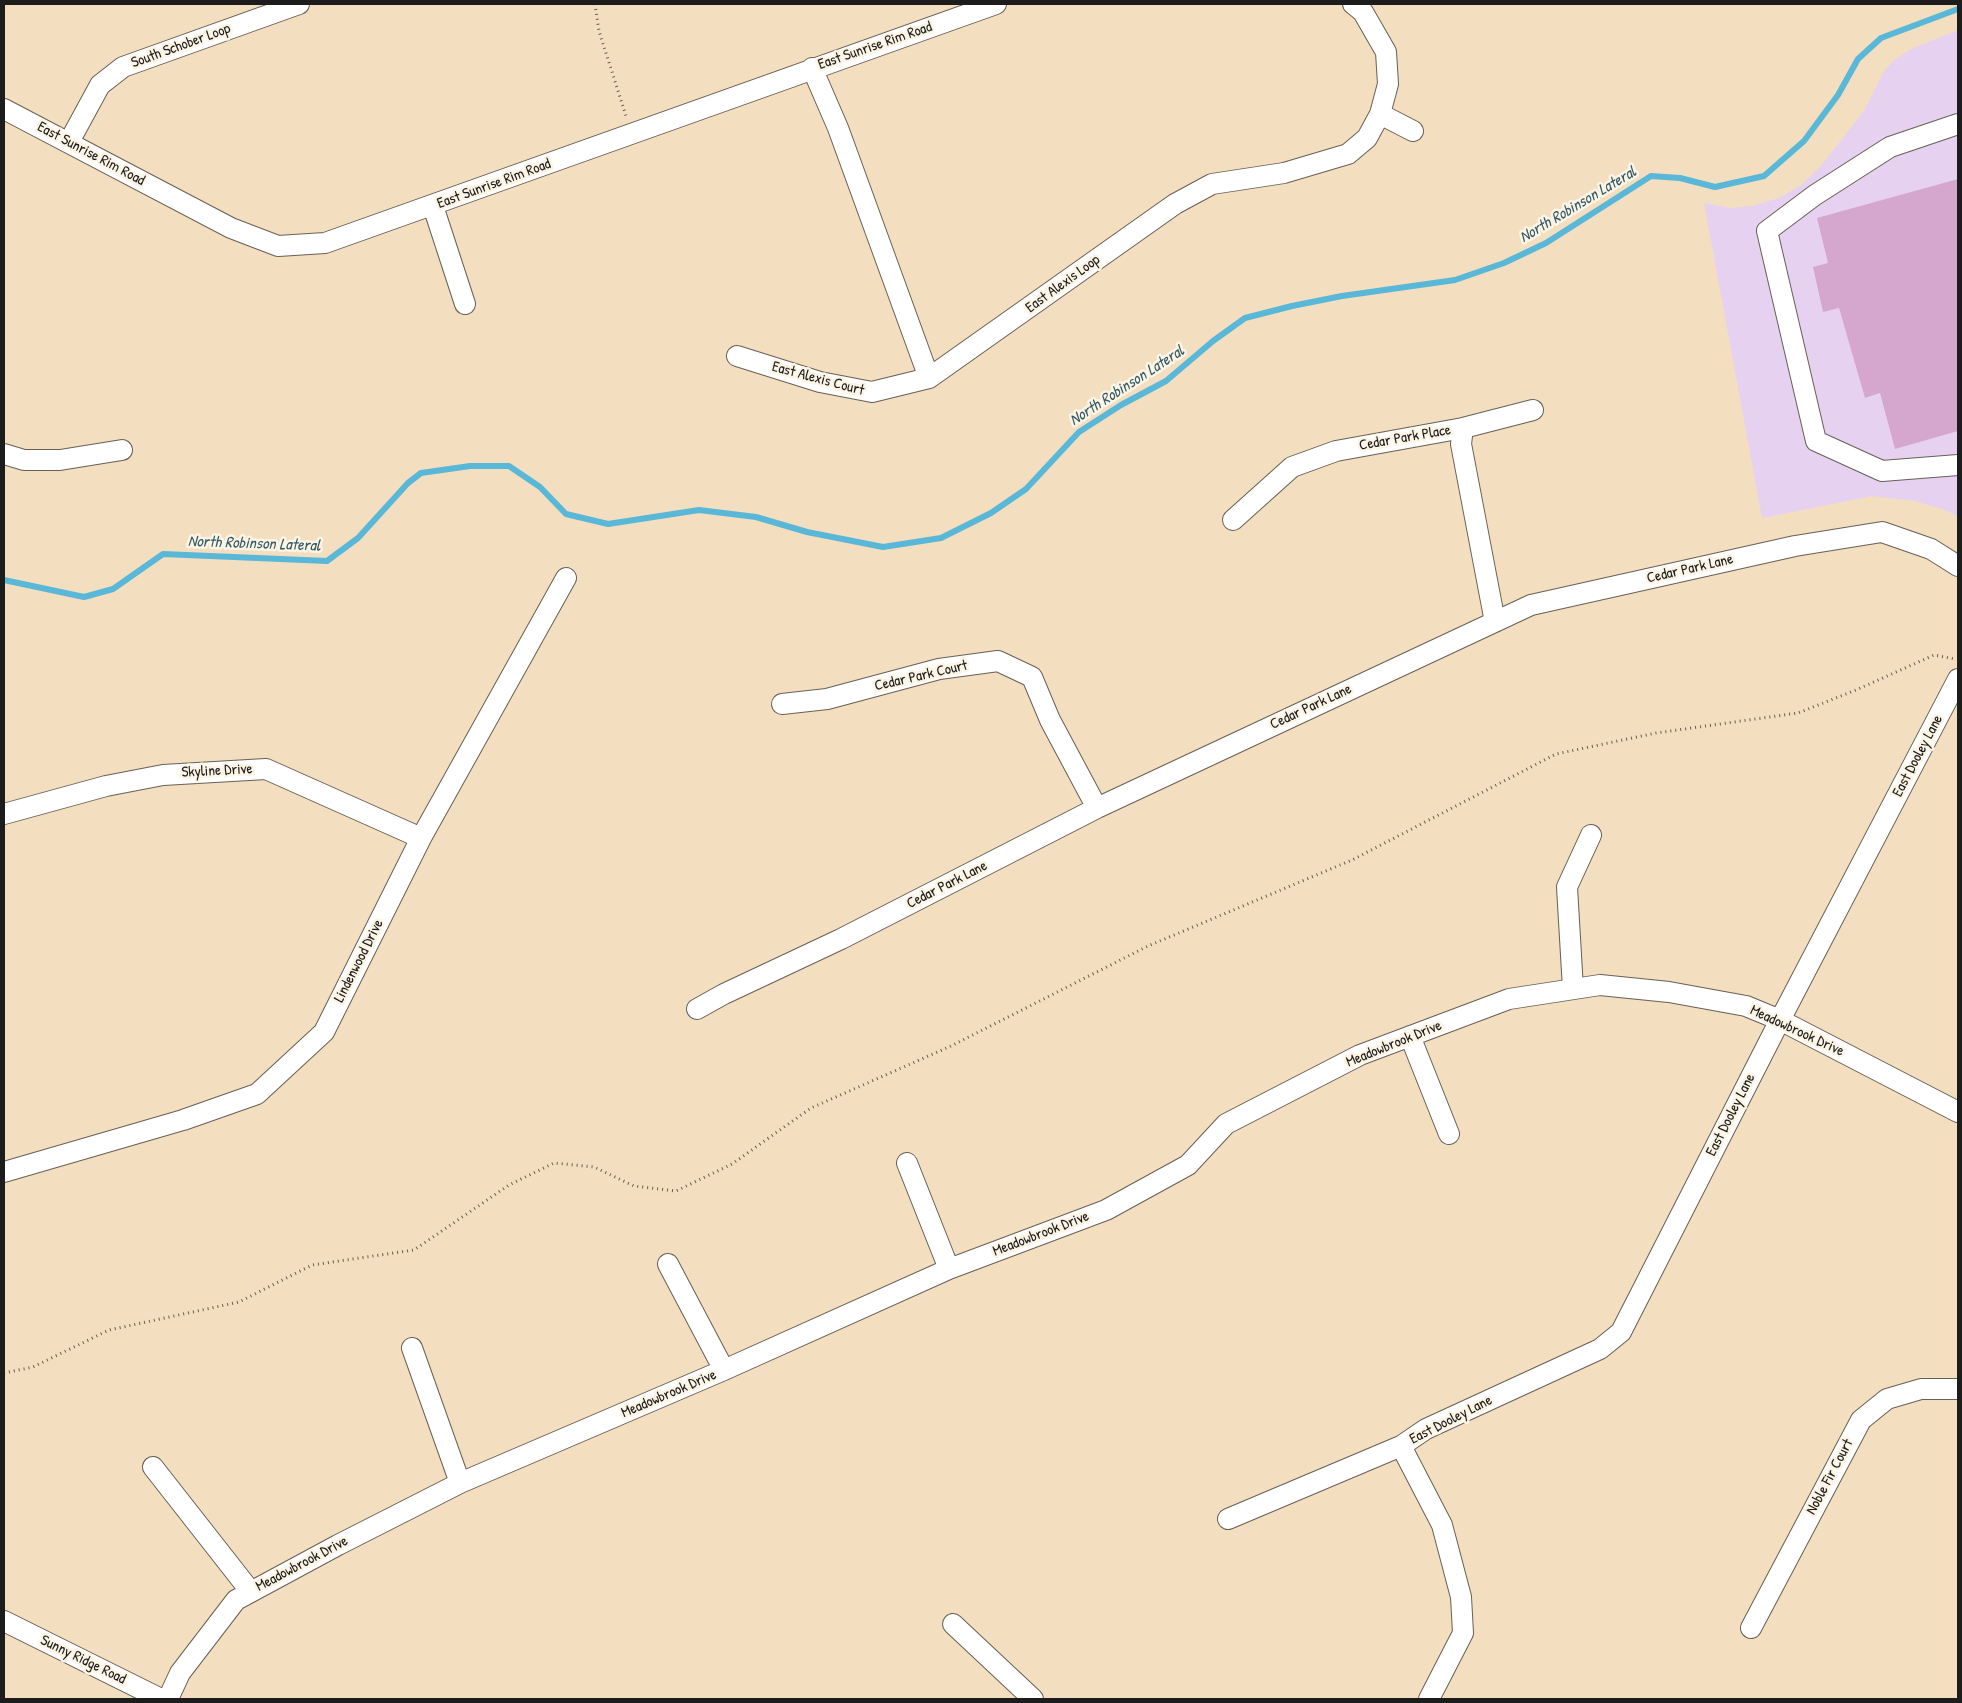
<!DOCTYPE html>
<style>
body{margin:0}
#map{position:relative;width:1962px;height:1703px;overflow:hidden;background:#f3dec0;font-family:"Patrick Hand",sans-serif}
canvas{display:block}
.frame{position:absolute;inset:0;border:5px solid #1c1c1c;pointer-events:none}
</style>
<div id="map">
<canvas width="1962" height="1703"></canvas>
<div class="frame"></div>
</div>
<script>
const c = document.querySelector('canvas').getContext('2d');
c.lineJoin = 'round';
function paint(path, color) { c.fillStyle = color; c.fill(path, 'evenodd'); }
const toPath = rows => new Path2D(rows.map(r => 'M' + r).join(''));
function stroke(path, color, width, dash) { c.strokeStyle = color; c.lineWidth = width; c.lineCap = dash ? 'butt' : 'round'; c.setLineDash(dash || []); c.stroke(path); }
function label(font, color, halo, rows, align = 'center') {
  c.font = font + ' "Patrick Hand",sans-serif'; c.lineWidth = 5; c.setLineDash([]); c.textBaseline = 'middle'; c.strokeStyle = halo; c.fillStyle = color; for (const [text, x, y, turn = 0] of rows) {
    c.save(); c.translate(x, y); c.rotate((+turn || 0) * Math.PI / 180); c.textAlign = isNaN(turn) ? turn : align; if (halo) c.strokeText(text, 0, 0); c.fillText(text, 0, 0); c.restore();
  }
}
const built = toPath([
 [1958,30,1958,517,1948,511,1915,501,1872,496,1762,518,1704,203,1730,208,1752,206,1779,198,1801,185,1820,167,1864,111,1883,73,1893,61,1911,49]
]);
const stream = toPath([
 [4,580,84,597,113,589,163,554,327,561,358,538,408,483,421,473,470,466,509,466,540,487,566,514,608,524,699,510,756,517,807,532,883,547,941,538,991,513,1026,489,1079,432,1121,405,1166,381,1213,341,1245,318,1292,306,1342,296,1455,280,1504,263,1546,243,1651,176,1680,178,1715,187,1764,176,1804,141,1838,95,1858,59,1881,38,1958,9]
]);
const building = toPath([
 [1958,179,1958,431,1895,449,1880,393,1865,398,1839,308,1823,312,1813,267,1828,263,1817,218]
]);
const path = toPath([
 [595,4,599,31,626,116],
 [4,1373,33,1367,109,1330,239,1302,312,1265,414,1250,509,1185,554,1163,594,1167,634,1186,676,1191,732,1164,811,1108,951,1046,1148,946,1352,860,1556,754,1656,733,1798,713,1856,690,1934,655,1955,659]
]);
const minor = toPath([
 [812,68,838,128,929,378,1175,204,1212,184,1284,173,1348,154,1367,138,1380,114,1388,84,1386,52,1363,12,1353,4],
 [4,109,231,228,278,246,325,243,996,4],
 [1380,114,1413,131],
 [1958,124,1890,147,1815,195,1767,231,1816,441,1882,471,1958,465],
 [69,142,100,85,123,67,299,4],
 [433,206,465,304],
 [737,356,820,382,872,392,929,378],
 [1463,428,1533,410],
 [4,454,24,460,60,460,122,450],
 [1233,520,1292,467,1336,451,1463,428,1461,444,1495,622],
 [782,704,827,699,939,669,998,661,1032,677,1050,720,1097,808],
 [4,814,106,786,163,775,266,769,421,838],
 [1573,989,1567,887,1591,835],
 [697,1009,724,994,841,939,1097,808,1531,605,1795,546,1882,532,1931,549,1958,566],
 [1410,1036,1449,1134],
 [907,1163,949,1269],
 [4,1172,183,1120,257,1094,324,1032,421,838,566,578],
 [668,1264,724,1370],
 [412,1348,460,1483],
 [1401,1446,1442,1525,1461,1597,1463,1633,1429,1699],
 [153,1467,251,1592],
 [1228,1519,1401,1446,1426,1429,1600,1349,1621,1332,1780,1020,1958,679],
 [4,1621,161,1699],
 [953,1624,1033,1699],
 [1751,1628,1861,1420,1887,1399,1921,1389,1958,1389],
 [168,1699,180,1673,236,1600,338,1545,460,1483,724,1370,949,1269,1106,1210,1188,1165,1226,1124,1360,1055,1509,999,1600,985,1669,992,1746,1006,1780,1020,1958,1112]
]);
const streetNames = [
 ["South Schober Loop",181,46,-20],
 ["East Sunrise Rim Road",875,46,-19],
 ["East Sunrise Rim Road",91,154,28],
 ["East Sunrise Rim Road",494,184,-20],
 ["East Alexis Loop",1063,284,-36],
 ["East Alexis Court",818,379,15],
 ["Cedar Park Place",1405,438,-10],
 ["Cedar Park Lane",1690,569,-13],
 ["Cedar Park Court",921,676,-13],
 ["Cedar Park Lane",1311,707,-25],
 ["East Dooley Lane",1918,756,-62],
 ["Skyline Drive",217,771,-3],
 ["Cedar Park Lane",947,885,-27],
 ["Lindenwood Drive",359,961,-63],
 ["Meadowbrook Drive",1797,1031,25],
 ["Meadowbrook Drive",1394,1044,-22],
 ["East Dooley Lane",1731,1115,-63],
 ["Meadowbrook Drive",1041,1234,-21],
 ["Meadowbrook Drive",669,1394,-23],
 ["East Dooley Lane",1451,1420,-27],
 ["Noble Fir Court",1830,1477,-62],
 ["Meadowbrook Drive",302,1564,-28],
 ["Sunny Ridge Road",83,1660,26]
];
const waterNames = [
 ["North Robinson Lateral",1578,205,-31],
 ["North Robinson Lateral",1127,386,-33],
 ["North Robinson Lateral",254,544,2]
];
paint(built, '#e6d2f0');
stroke(stream, '#59b7d8', 6);
paint(building, '#d5a7ce');
stroke(minor, '#676055', 22);
stroke(path, '#676055', 3, [1, 4]);
stroke(minor, '#fff', 20);
label('15px', '#1c1c1c', '#fcf5e5', streetNames);
label('italic 16px', '#345a67', '#fcf5e5', waterNames);
</script>
